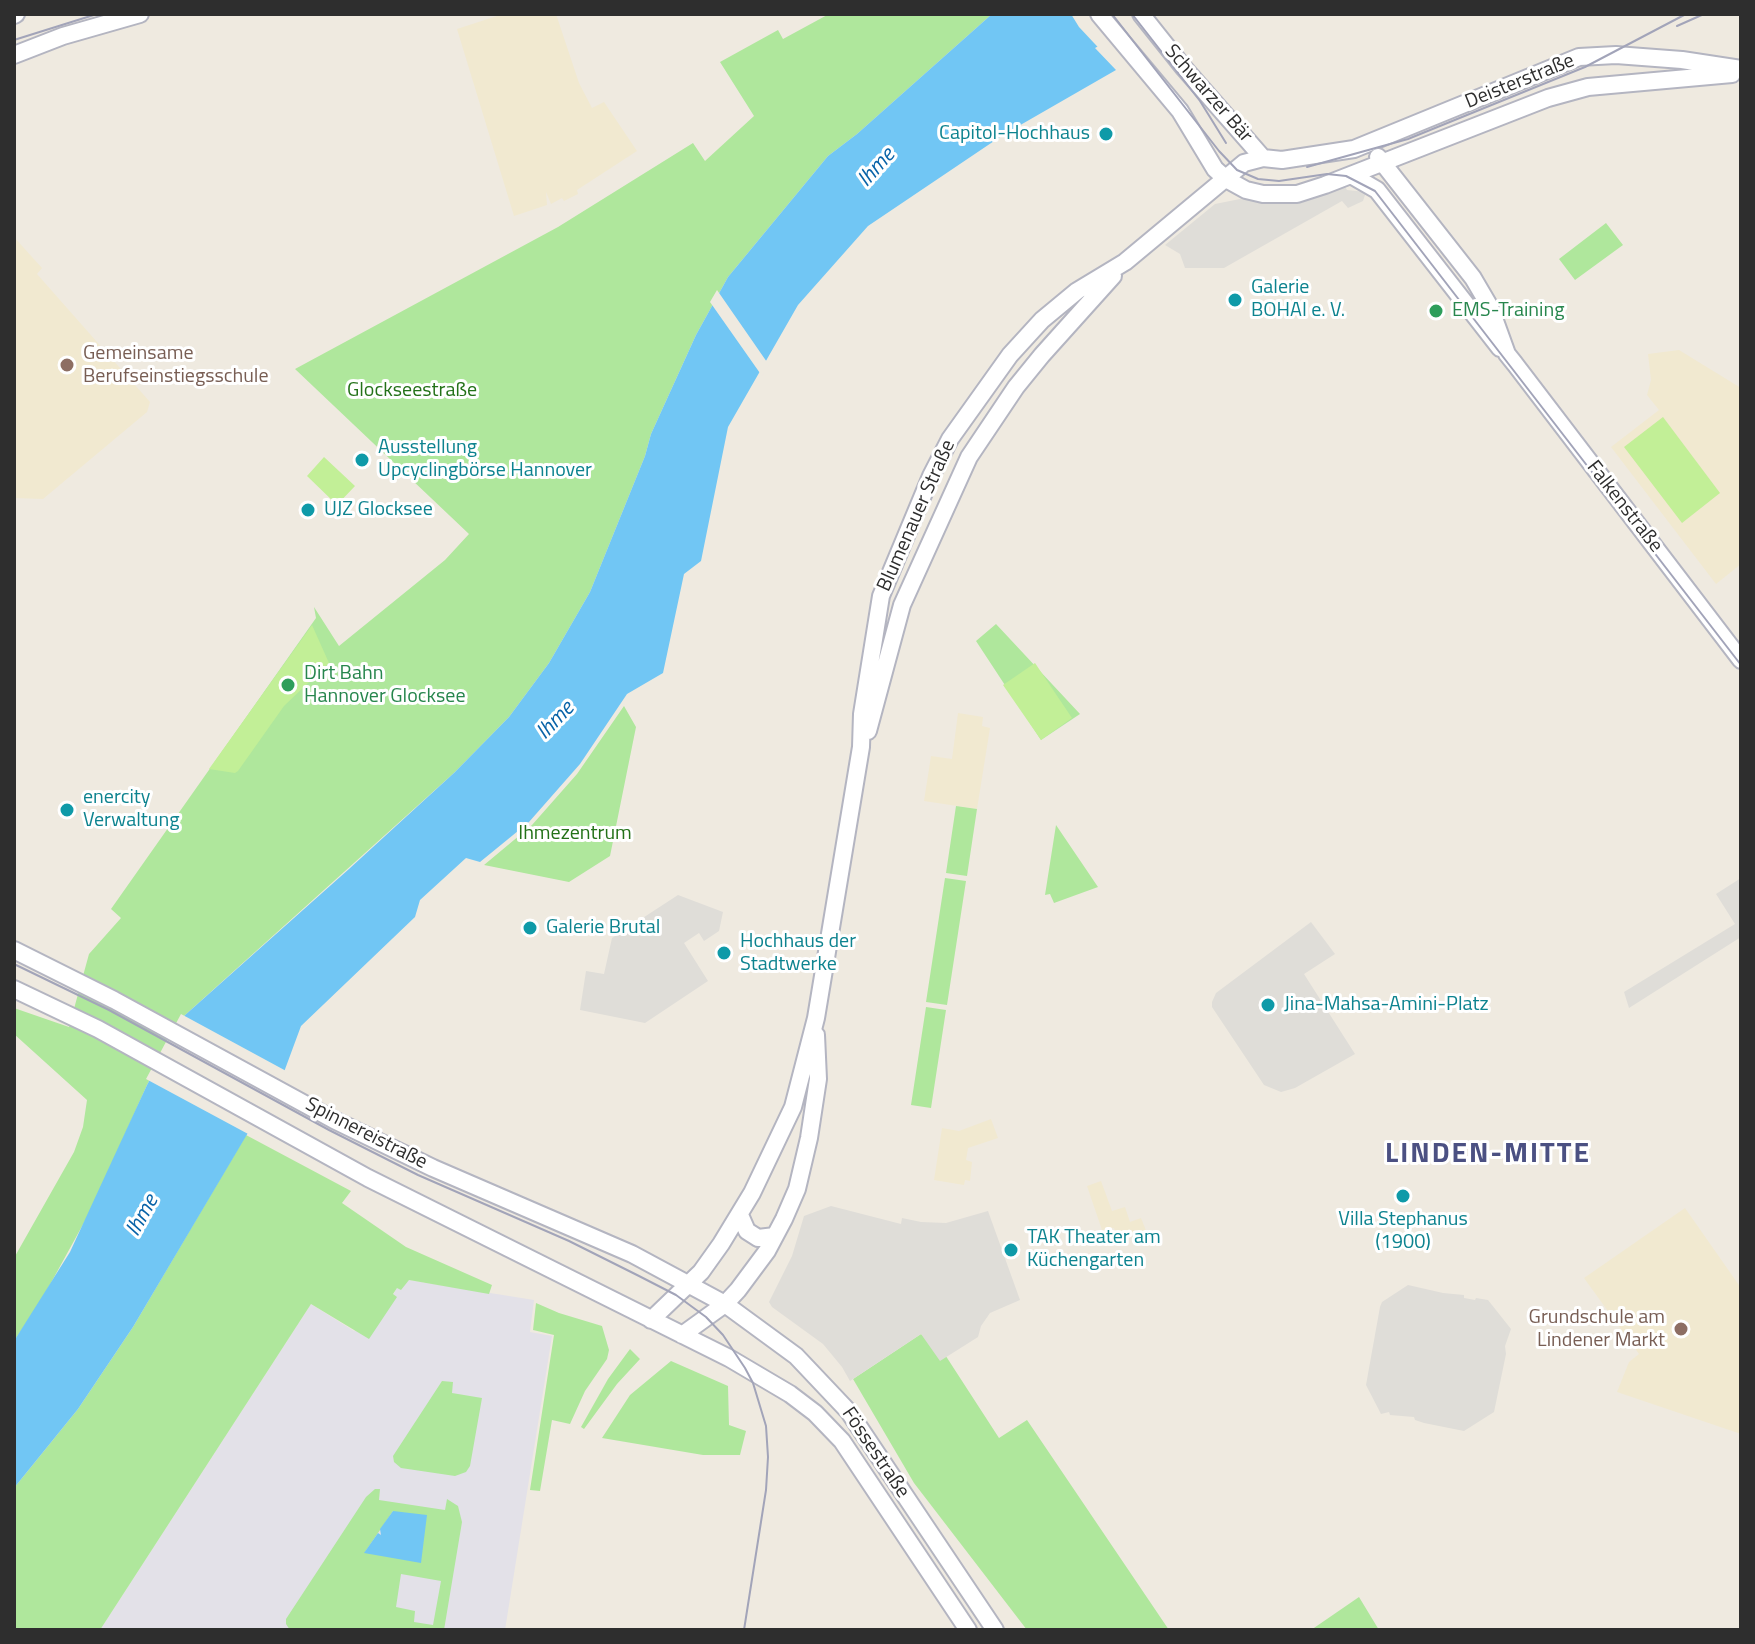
<!DOCTYPE html>
<meta charset="utf-8">
<style>
body{margin:0}
#map{position:relative;width:1755px;height:1644px;overflow:hidden;background:#efeae0;font-family:"Titillium Web",sans-serif}
canvas{display:block}
.frame{position:absolute;inset:0;border:16px solid #2e2e2e;pointer-events:none}
</style>
<div id="map">
<canvas width="1755" height="1644"></canvas>
<div class="frame"></div>
</div>
<script>
const c = document.querySelector('canvas').getContext('2d');
c.lineJoin = 'round';
function paint(path, color) { c.fillStyle = color; c.fill(path, 'evenodd'); }
const toPath = rows => new Path2D(rows.map(r => 'M' + r).join(''));
function stroke(path, color, width, dash) { c.strokeStyle = color; c.lineWidth = width; c.lineCap = dash ? 'butt' : 'round'; c.setLineDash(dash || []); c.stroke(path); }
function label(font, color, halo, rows, align = 'center') {
  c.font = font + ' "Titillium Web",sans-serif'; c.lineWidth = 6; c.setLineDash([]); c.textBaseline = 'middle'; c.strokeStyle = halo; c.fillStyle = color; for (const [text, x, y, turn = 0] of rows) {
    c.save(); c.translate(x, y); c.rotate((+turn || 0) * Math.PI / 180); c.textAlign = isNaN(turn) ? turn : align; if (halo) c.strokeText(text, 0, 0); c.fillText(text, 0, 0); c.restore();
  }
}
const industrial = toPath([
 [409,1280,534,1300,530,1332,552,1336,505,1630,100,1630,311,1304,354,1331,396,1297,393,1295,397,1288]
]);
const education = toPath([
 [503,14,556,14,579,83,592,108,604,102,637,151,577,190,578,194,564,201,562,198,551,204,546,192,547,205,514,216,457,29],
 [14,237,42,268,37,274,150,402,147,412,43,499,14,498],
 [1679,350,1741,388,1741,564,1716,584,1611,447,1659,410,1647,395,1651,380,1648,354],
 [958,713,983,717,982,726,990,728,977,809,924,801,931,756,952,759],
 [991,1119,998,1138,968,1148,966,1160,972,1162,970,1181,965,1180,964,1185,934,1180,942,1128,959,1131],
 [1101,1181,1112,1211,1125,1207,1130,1222,1141,1218,1147,1233,1116,1234,1114,1228,1102,1230,1087,1186],
 [1685,1208,1741,1288,1741,1434,1617,1392,1629,1362,1639,1354,1584,1278]
]);
const green = toPath([
 [829,14,992,14,857,134,828,156,728,277,696,335,651,434,645,456,590,592,549,663,509,717,455,772,184,1016,147,1085,92,1208,41,1301,14,1341,14,1258,74,1152,83,1127,87,1100,14,1034,14,1008,69,1027,89,954,121,918,111,909,316,618,314,607,339,646,445,560,469,534,295,369,558,227,693,143,705,161,754,116,720,62,778,30,783,39],
 [1606,223,1623,245,1575,280,1559,259],
 [996,624,1080,714,1041,740,976,641],
 [624,706,636,727,610,856,569,882,484,865,532,825,577,774],
 [956,806,977,809,967,876,946,873],
 [1056,825,1098,887,1054,903,1050,894,1045,895],
 [945,878,966,881,947,1005,926,1002],
 [926,1007,946,1010,931,1108,911,1105],
 [246,1135,351,1191,342,1203,406,1247,492,1285,489,1294,409,1280,401,1290,397,1288,393,1294,397,1297,369,1339,311,1304,100,1630,14,1630,14,1488,78,1409,133,1327],
 [536,1303,559,1313,602,1326,609,1350,607,1359,585,1391,570,1424,552,1420,540,1491,530,1490,554,1335,533,1330],
 [921,1334,940,1347,999,1438,1027,1420,1169,1630,1027,1630,914,1483,853,1379],
 [630,1349,640,1359,617,1384,584,1429,581,1427,608,1379],
 [671,1361,728,1386,729,1425,746,1431,740,1455,703,1455,602,1438,630,1395],
 [442,1381,453,1382,452,1393,482,1398,470,1466,466,1472,455,1476,401,1468,394,1462,393,1456],
 [375,1489,380,1489,379,1500,445,1510,447,1499,458,1506,462,1522,444,1630,290,1630,286,1624,286,1619,366,1497],
 [393,1511,420,1562,365,1552],
 [401,1574,441,1581,433,1625,414,1622,415,1611,396,1607],
 [1359,1597,1379,1630,1311,1630]
]);
const pitch = toPath([
 [1663,417,1720,493,1682,523,1624,447],
 [324,457,355,486,337,505,307,476],
 [312,625,329,663,284,706,238,771,235,773,209,769],
 [1035,663,1072,718,1041,740,1003,685]
]);
const plaza = toPath([
 [1344,185,1347,190,1366,192,1363,201,1348,208,1342,201,1224,268,1185,268,1180,254,1165,245,1215,204,1245,198,1265,202,1301,202],
 [1741,878,1741,937,1629,1008,1624,992,1735,924,1716,894],
 [678,895,723,912,719,931,704,941,699,933,684,943,708,981,645,1023,580,1010,586,971,604,974,612,938],
 [1311,922,1335,954,1304,974,1355,1054,1295,1088,1281,1092,1264,1085,1212,1007,1212,1002,1216,993],
 [831,1206,901,1224,902,1218,921,1222,946,1223,988,1211,1020,1300,990,1313,981,1326,978,1337,940,1361,921,1334,850,1381,842,1367,823,1344,772,1307,769,1302,792,1256,804,1216],
 [1408,1285,1443,1293,1464,1295,1464,1298,1475,1300,1476,1298,1488,1300,1511,1329,1505,1346,1506,1354,1494,1412,1464,1431,1424,1423,1415,1420,1414,1417,1390,1415,1389,1412,1381,1414,1366,1385,1380,1307,1382,1302]
]);
const water = toPath([
 [992,14,1156,14,1095,48,1116,70,1003,135,868,226,798,305,728,427,701,561,684,574,663,673,627,694,580,764,529,822,480,862,466,858,420,900,415,917,301,1026,284,1072,133,1327,78,1409,14,1488,14,1341,70,1252,147,1085,184,1016,349,869,455,772,509,717,549,663,590,592,645,456,651,434,696,335,728,277,828,156,857,134],
 [393,1511,427,1515,421,1563,364,1553,378,1533,381,1535,380,1529]
]);
const pier = toPath([
 [1071,14,1160,14,1101,49,1109,59,1079,27],
 [717,290,769,365,762,376,710,302],
 [181,1014,288,1072,250,1135,146,1079]
]);
const tertiary = toPath([
 [1099,14,1180,111,1215,169,1226,179,1246,190,1263,194,1297,194,1325,185,1548,98,1588,87,1732,74],
 [1141,14,1184,68,1263,158],
 [14,15,16,14],
 [14,55,63,36,140,14],
 [1378,157,1473,278,1490,307,1507,354,1515,364,1741,660],
 [1351,175,1377,190,1500,348],
 [868,731,902,605,969,457,1016,387,1042,355,1113,276],
 [14,950,114,1000,334,1120,433,1168,632,1254,725,1304,796,1356,849,1412,995,1630],
 [14,989,98,1029,368,1178,729,1358,790,1394,815,1413,842,1441,968,1630],
 [740,1215,747,1231,758,1238,775,1236],
 [651,1320,701,1272,721,1244,752,1193,793,1107,816,1018,861,747,862,714,881,596,931,476,950,439,1010,355,1042,320,1077,291,1125,262,1244,163,1263,158,1282,160,1354,149,1579,57,1616,55,1682,60,1741,69],
 [682,1335,725,1304,738,1290,767,1251,784,1219,797,1189,809,1138,818,1079,816,1035]
]);
const tram = toPath([
 [1112,14,1219,151,1237,170,1258,179,1279,181,1327,174,1346,176,1375,191,1741,665],
 [1132,14,1200,101,1226,143],
 [1677,26,1704,14],
 [14,40,97,14],
 [1307,167,1408,139,1585,67,1686,14],
 [14,964,109,1010,329,1130,418,1175,569,1241,639,1276,676,1295,706,1317,723,1335,745,1368,753,1383,766,1426,768,1457,766,1490,744,1630]
]);
const markers = [
 [1106,134,8,"#0f9aa8"],
 [1235,300,8,"#0f9aa8"],
 [1436,311,8,"#2e9e5b"],
 [67,365,8,"#8d6e63"],
 [362,460,8,"#0f9aa8"],
 [308,510,8,"#0f9aa8"],
 [288,685,8,"#2e9e5b"],
 [67,810,8,"#0f9aa8"],
 [530,928,8,"#0f9aa8"],
 [724,953,8,"#0f9aa8"],
 [1268,1005,8,"#0f9aa8"],
 [1403,1196,8,"#0f9aa8"],
 [1011,1250,8,"#0f9aa8"],
 [1681,1329,8,"#8d6e63"]
];
const streetNames = [
 ["Deisterstraße",1520,82,-22],
 ["Schwarzer Bär",1208,94,49],
 ["Falkenstraße",1624,507,52],
 ["Blumenauer Straße",917,516,-66],
 ["Spinnereistraße",366,1134,27],
 ["Fössestraße",875,1453,56]
];
const cultureNames = [
 ["Capitol-Hochhaus",1090,134,"right"],
 ["Galerie",1251,288],
 ["BOHAI e. V.",1251,311],
 ["Ausstellung",378,448],
 ["Upcyclingbörse Hannover",378,471],
 ["UJZ Glocksee",324,510],
 ["enercity",83,798],
 ["Verwaltung",83,821],
 ["Galerie Brutal",546,928],
 ["Hochhaus der",740,942],
 ["Stadtwerke",740,965],
 ["Jina-Mahsa-Amini-Platz",1284,1005],
 ["Villa Stephanus",1403,1220,"center"],
 ["(1900)",1403,1243,"center"],
 ["TAK Theater am",1027,1238],
 ["Küchengarten",1027,1261]
];
const leisureNames = [
 ["EMS-Training",1452,311],
 ["Dirt Bahn",304,674],
 ["Hannover Glocksee",304,697]
];
const educationNames = [
 ["Gemeinsame",83,354],
 ["Berufseinstiegsschule",83,377],
 ["Grundschule am",1665,1318,"right"],
 ["Lindener Markt",1665,1341,"right"]
];
const parkNames = [
 ["Glockseestraße",412,391],
 ["Ihmezentrum",575,834]
];
const waterNames = [
 ["Ihme",877,168,-48],
 ["Ihme",556,721,-46],
 ["Ihme",143,1216,-61]
];
const districtNames = [
 ["LINDEN-MITTE",1488,1155]
];
paint(industrial, '#e3e1e8');
paint(education, '#f1e9d0');
paint(green, '#afe79c');
paint(pitch, '#c2ef97');
paint(plaza, '#dfddd8');
paint(water, '#71c6f4');
paint(pier, '#efeae0');
stroke(tertiary, '#b4b5c1', 20);
stroke(tertiary, '#fff', 16);
stroke(tram, '#a2a4b9', 2);
for (const [x, y, r, color] of markers) { const dot = new Path2D(); dot.arc(x, y, r, 0, 2 * Math.PI); c.fillStyle = color; c.fill(dot); stroke(dot, '#fff', 3); }
label('20px', '#2e2e2e', '#fff', streetNames);
label('20px', '#0d838f', '#fff', cultureNames, 'left');
label('20px', '#27864d', '#fff', leisureNames, 'left');
label('20px', '#785e54', '#fff', educationNames, 'left');
label('20px', '#237118', '#fff', parkNames);
label('italic 22px', '#0863a8', '#fff', waterNames);
c.letterSpacing = '2px';
label('bold 28px', '#4b5082', '#fff', districtNames);
c.letterSpacing = '0px';
</script>
